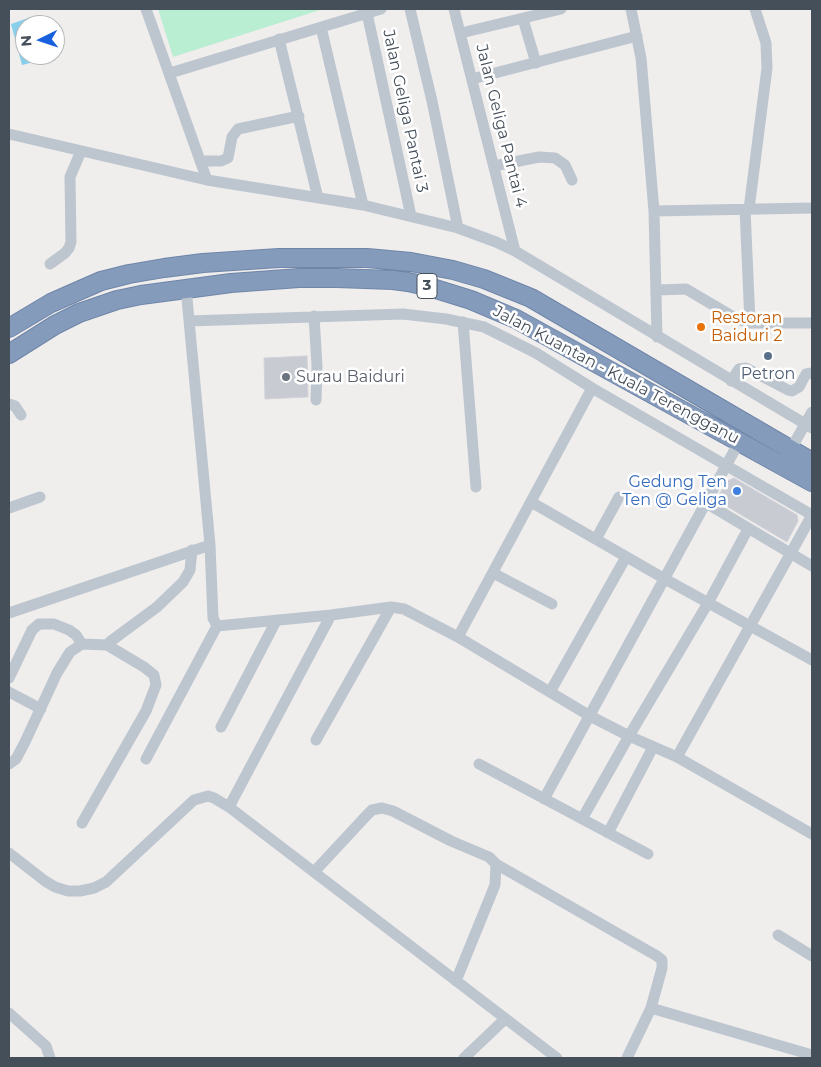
<!DOCTYPE html>
<style>
body{margin:0}
#map{position:relative;width:821px;height:1067px;overflow:hidden;background:#f0eded;font-family:Montserrat,sans-serif}
canvas{display:block}
.frame{position:absolute;inset:0;border:10px solid #454f5a;pointer-events:none}
.north{position:absolute;left:15px;top:15px;width:50px;height:50px;box-sizing:border-box;background:#fff;border:1px solid #b5b9bd;border-radius:50%;rotate:266deg;font-size:14px;font-weight:700;line-height:20px;text-align:center;color:#454f5a}
.north::after{content:'';display:block;margin:auto;width:18px;height:22px;background:#1860de;clip-path:polygon(50% 0,100% 100%,50% 72%,0 100%)}
</style>
<div id="map">
<canvas width="821" height="1067"></canvas>
<div class="frame"></div>
<div class="north">N</div>
</div>
<script>
const c = document.querySelector('canvas').getContext('2d');
c.lineJoin = 'round';
function paint(path, color) { c.fillStyle = color; c.fill(path, 'evenodd'); }
const toPath = rows => new Path2D(rows.map(r => 'M' + r).join(''));
function stroke(path, color, width, dash) { c.strokeStyle = color; c.lineWidth = width; c.lineCap = dash ? 'butt' : 'round'; c.setLineDash(dash || []); c.stroke(path); }
function label(font, color, halo, rows, align = 'center') {
  c.font = font + ' Montserrat,sans-serif'; c.lineWidth = 5; c.setLineDash([]); c.textBaseline = 'middle'; c.strokeStyle = halo; c.fillStyle = color; for (const [text, x, y, turn = 0] of rows) {
    c.save(); c.translate(x, y); c.rotate((+turn || 0) * Math.PI / 180); c.textAlign = isNaN(turn) ? turn : align; if (halo) c.strokeText(text, 0, 0); c.fillText(text, 0, 0); c.restore();
  }
}
const green = toPath([
 [158,9,323,9,173,57]
]);
const water = toPath([
 [31,17,33,25,25,25,25,55,41,55,42,60,22,65,11,24]
]);
const building = toPath([
 [307,356,308,397,265,399,264,358,307,356],
 [734,478,797,515,798,521,787,542,716,500,727,481,734,478]
]);
const minor = toPath([
 [146,9,207,180],
 [410,9,432,101,458,228],
 [454,9,515,251],
 [631,9,641,58,654,211,657,337],
 [367,13,411,216],
 [523,19,536,63],
 [321,27,363,205],
 [461,33,561,9],
 [279,39,318,198],
 [170,73,381,9],
 [472,79,637,36],
 [9,134,207,180,363,205,458,228,496,242,515,251,812,428],
 [200,161,221,161,228,158,232,137,238,129,299,116],
 [494,166,539,157,555,158,565,165,572,180],
 [745,209,750,323],
 [749,209,767,68,766,43,755,9],
 [654,211,812,208],
 [50,264,65,253,69,248,71,242,70,177,81,151],
 [186,288,210,545,213,618,217,626,331,615,391,607,404,609,458,637,590,716,629,736,677,757,812,834],
 [657,290,686,289,737,319,750,323,812,323],
 [314,316,317,366,316,400],
 [189,321,403,314,446,319,484,327,536,353,592,388,812,515],
 [463,322,476,487],
 [731,381,739,369,746,368,788,390,792,391,799,387,806,374,812,373],
 [9,404,15,406,21,415],
 [788,454,812,412],
 [531,502,665,579,812,660],
 [706,503,812,566],
 [9,508,40,497],
 [596,539,619,497],
 [493,573,552,604],
 [9,613,210,545],
 [458,637,592,388],
 [107,645,111,641,157,607,183,582,190,570,192,550],
 [9,678,32,630,39,624,54,624,69,630,76,635,82,644],
 [9,692,41,709],
 [550,692,626,557],
 [221,727,276,621],
 [316,740,391,607],
 [677,757,812,515],
 [146,759,217,626],
 [9,764,16,759,25,742,57,673,70,652,82,644,107,645,144,667,154,675,156,685,146,711,82,823],
 [479,764,648,854],
 [544,799,739,442],
 [229,807,331,615],
 [582,819,629,736,708,603,748,529],
 [608,833,653,747],
 [9,853,45,881,55,887,68,891,80,891,94,888,106,882,194,800,208,796,214,798,229,807,557,1058],
 [496,864,657,956,662,960,662,968,651,1008,627,1058],
 [314,872,366,816,372,810,382,808,393,811,451,841,489,857,496,864,495,885,456,981],
 [778,935,812,956],
 [651,1008,812,1055],
 [9,1013,46,1046,50,1058],
 [464,1058,505,1019]
]);
const highway = toPath([
 [9,328,51,303,101,281,129,274,164,268,203,263,279,258,367,258,411,262,453,270,484,279,531,298,812,462],
 [9,354,55,325,79,313,117,300,141,295,231,283,299,278,337,278,393,280,408,282,426,286,471,300,516,319,812,482]
]);
const markers = [
 [701,327,5,"#e8710a"],
 [768,356,5,"#5c6f8a"],
 [286,377,5,"#6b7280"],
 [737,491,5,"#3f7fe0"]
];
const shields = [
 [427,286,20]
];
const shieldNames = [
 ["3",427,286]
];
const streetNames = [
 ["Jalan Geliga Pantai 3",405,111,78],
 ["Jalan Geliga Pantai 4",501,126,76],
 ["Jalan Kuantan - Kuala Terengganu",616,375,28]
];
const foodNames = [
 ["Restoran",711,318],
 ["Baiduri 2",711,336]
];
const serviceNames = [
 ["Petron",768,374]
];
const worshipNames = [
 ["Surau Baiduri",296,377]
];
const shopNames = [
 ["Gedung Ten",727,482],
 ["Ten @ Geliga",727,500]
];
paint(green, '#baeed2');
paint(water, '#87cfeb');
paint(building, '#c9cbd3');
stroke(building, '#d1d2d9', 1);
stroke(highway, '#6f86a8', 20);
stroke(minor, '#bdc6cf', 11);
stroke(highway, '#849bbc', 18);
for (const [x, y, r, color] of markers) { const dot = new Path2D(); dot.arc(x, y, r, 0, 2 * Math.PI); c.fillStyle = color; c.fill(dot); stroke(dot, '#fff', 2); }
for (const [x, y, w] of shields) { const box = new Path2D(); box.roundRect(x - w / 2, y - 12.5, w, 25, 4); c.fillStyle = '#fff'; c.fill(box); stroke(box, '#454f5a', 1); }
label('bold 15px', '#454f5a', null, shieldNames);
label('16px', '#454f5a', '#fff', streetNames);
label('16px', '#c56008', '#fff', foodNames, 'left');
label('16px', '#4e5e75', '#fff', serviceNames);
label('16px', '#5b616d', '#fff', worshipNames, 'left');
label('16px', '#366cbe', '#fff', shopNames, 'right');
</script>
